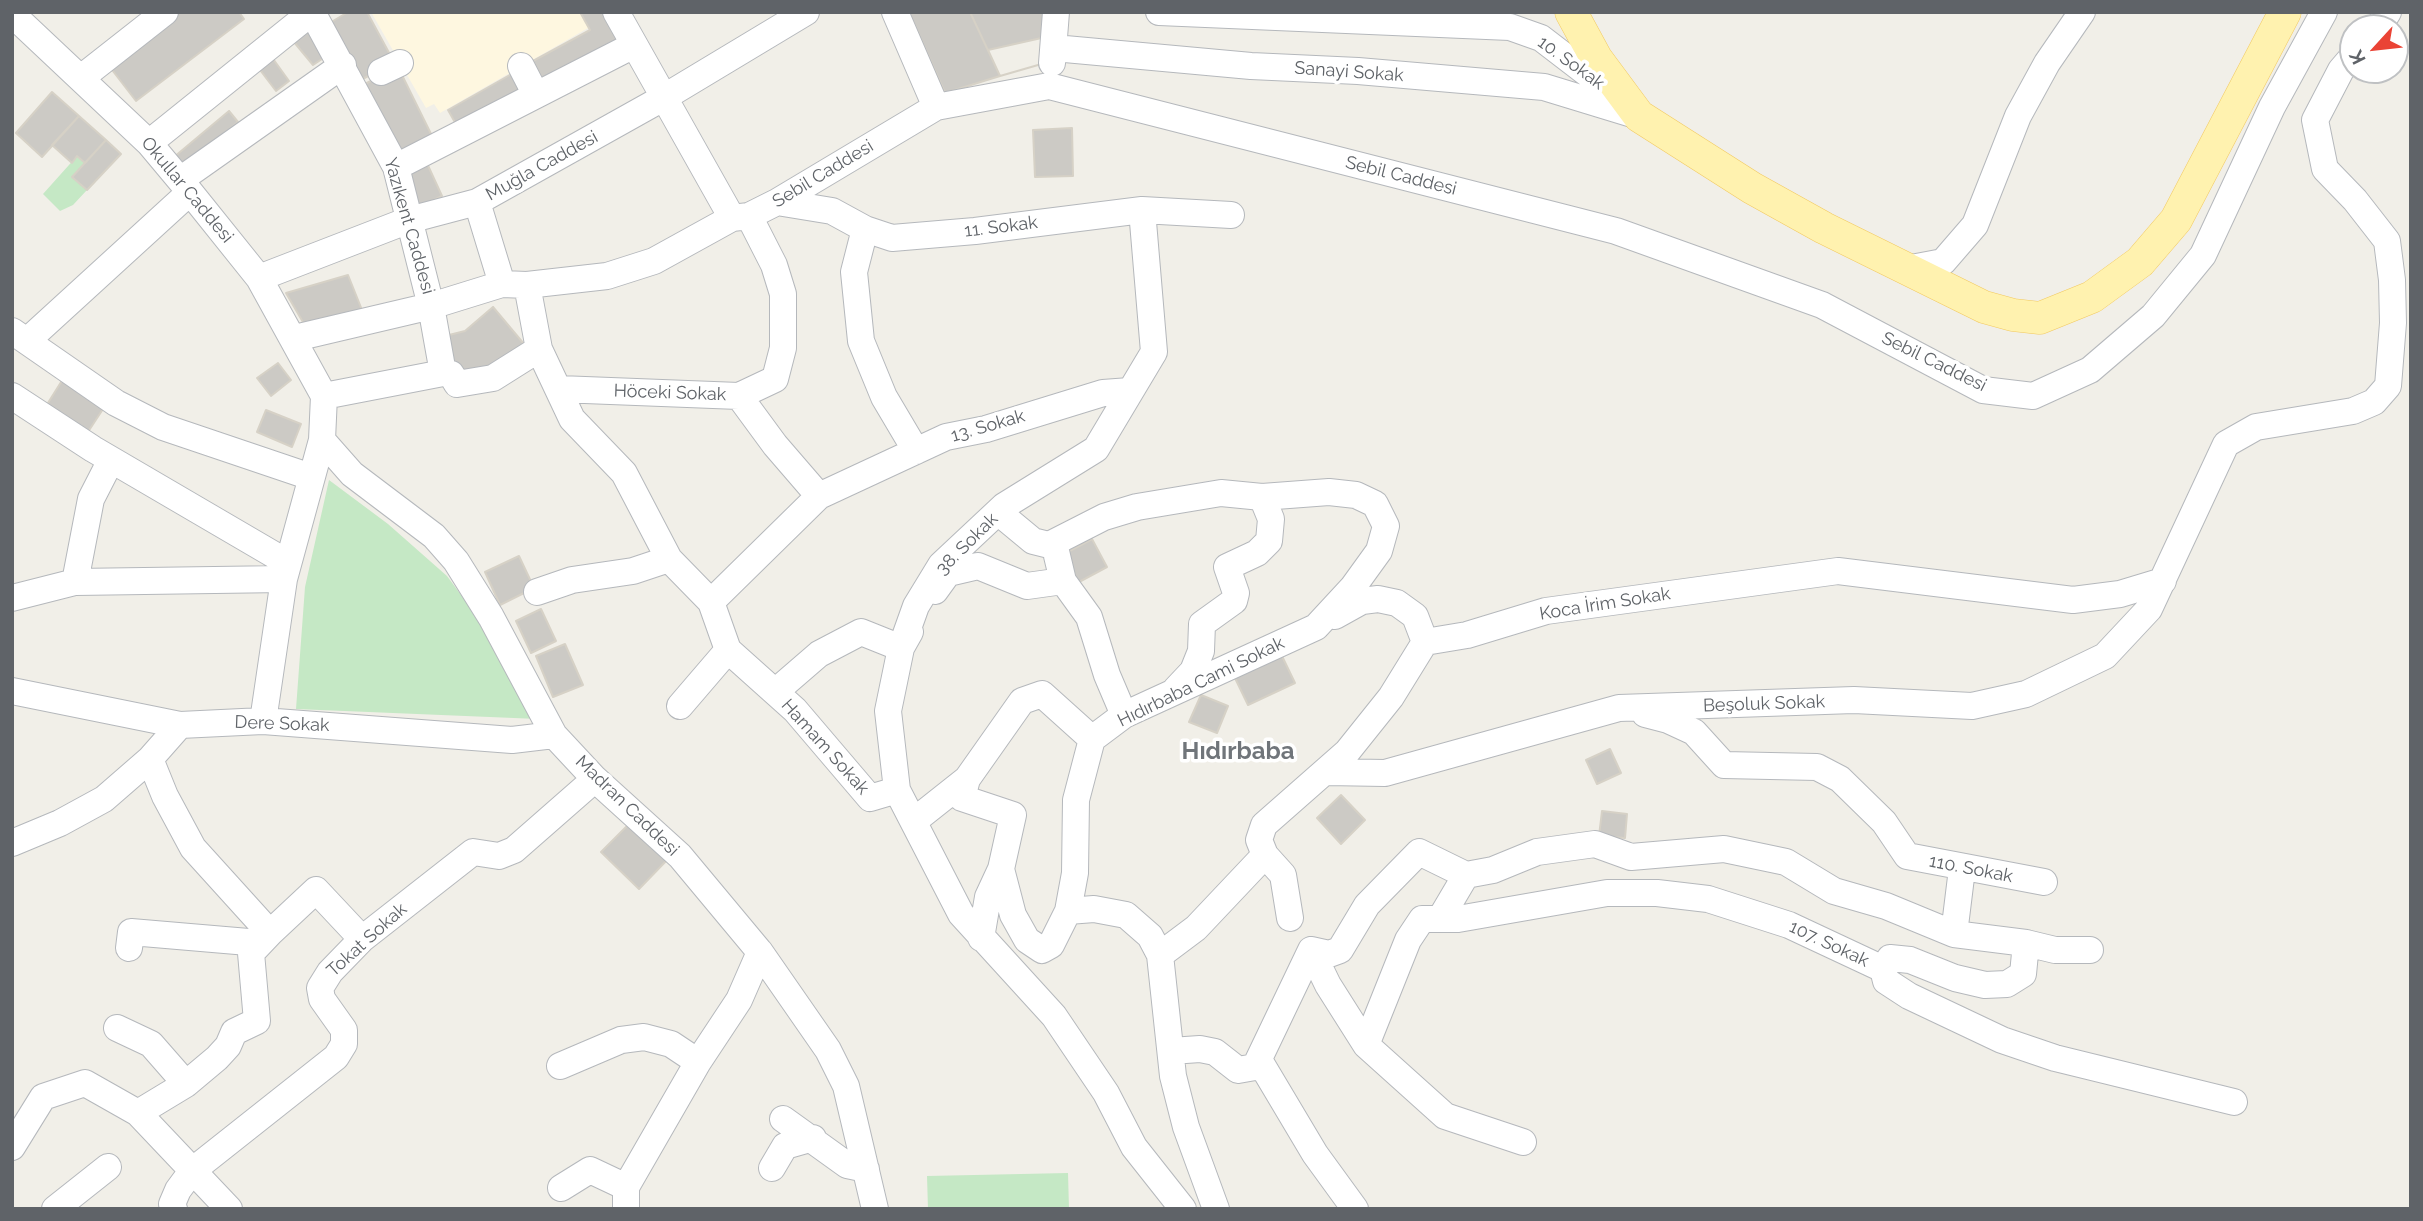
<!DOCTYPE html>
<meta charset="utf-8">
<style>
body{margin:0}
#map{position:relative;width:2423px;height:1221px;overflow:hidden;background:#f1efe8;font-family:Raleway,sans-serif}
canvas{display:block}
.frame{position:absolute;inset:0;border:14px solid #5f6368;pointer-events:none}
.north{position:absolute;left:2339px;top:14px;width:70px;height:70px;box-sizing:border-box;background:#fff;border:2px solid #bfc1c3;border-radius:50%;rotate:243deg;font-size:19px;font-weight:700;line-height:28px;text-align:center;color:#5f6368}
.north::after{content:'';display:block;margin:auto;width:24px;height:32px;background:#ea4335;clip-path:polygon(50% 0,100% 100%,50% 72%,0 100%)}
</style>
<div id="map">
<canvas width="2423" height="1221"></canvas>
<div class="frame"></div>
<div class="north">K</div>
</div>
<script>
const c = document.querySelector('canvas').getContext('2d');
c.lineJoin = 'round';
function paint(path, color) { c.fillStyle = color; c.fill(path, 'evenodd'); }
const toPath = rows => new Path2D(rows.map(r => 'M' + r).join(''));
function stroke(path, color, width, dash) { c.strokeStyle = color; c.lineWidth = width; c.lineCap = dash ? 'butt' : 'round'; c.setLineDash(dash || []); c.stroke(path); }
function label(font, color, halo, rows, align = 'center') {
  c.font = font + ' Raleway,sans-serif'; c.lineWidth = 7; c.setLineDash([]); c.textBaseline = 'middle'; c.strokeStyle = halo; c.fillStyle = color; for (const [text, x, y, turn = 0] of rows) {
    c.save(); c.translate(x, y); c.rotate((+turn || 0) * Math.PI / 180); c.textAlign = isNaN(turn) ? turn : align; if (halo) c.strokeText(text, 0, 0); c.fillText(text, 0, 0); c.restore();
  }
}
const commercial = toPath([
 [371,12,579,12,588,28,440,113,434,104,426,108]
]);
const green = toPath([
 [77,156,85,163,72,177,87,190,73,205,60,211,43,194],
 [329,480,388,524,447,576,501,649,538,719,296,709,305,587],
 [1068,1173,1069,1209,928,1209,927,1176]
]);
const building = toPath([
 [179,12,239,12,244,19,136,101,109,66,179,12],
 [348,12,367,12,394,62,359,81,328,24,348,12],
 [580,12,605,12,620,41,545,83,533,61,590,30,580,12],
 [909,12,970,12,1000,76,945,93,909,12],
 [970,12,1047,12,1045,63,1000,76,970,12],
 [308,26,328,55,313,65,289,36,308,26],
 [1046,37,1045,63,1000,76,988,50,1046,37],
 [271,56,289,81,276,91,257,66,271,56],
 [398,67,435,142,398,160,361,86,398,67],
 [515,72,527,95,461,133,448,110,515,72],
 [52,92,79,116,42,157,16,133,52,92],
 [229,111,238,122,182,167,174,157,229,111],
 [79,116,106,140,85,163,77,156,72,163,52,145,79,116],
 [1072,128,1073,176,1035,177,1033,130,1072,128],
 [106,140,121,154,87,190,72,177,106,140],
 [425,159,442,196,417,208,401,171,425,159],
 [348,275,364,315,307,329,286,293,348,275],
 [493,307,524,344,491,372,456,380,445,336,465,331,493,307],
 [278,363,291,380,271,396,257,378,278,363],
 [63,379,105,406,82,441,41,414,63,379],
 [266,410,301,424,292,447,257,432,266,410],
 [1092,539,1107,567,1079,582,1064,554,1092,539],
 [519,556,534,588,500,605,485,572,519,556],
 [541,609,556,641,531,653,516,621,541,609],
 [565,644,583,685,553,697,536,656,565,644],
 [1281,654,1295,683,1248,705,1234,676,1281,654],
 [1201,695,1228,706,1217,733,1189,722,1201,695],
 [1610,749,1621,773,1597,784,1586,760,1610,749],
 [1341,795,1365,820,1341,844,1317,818,1341,795],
 [1602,811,1627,814,1625,838,1599,836,1602,811],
 [630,823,668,859,639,889,601,852,630,823]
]);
const minor = toPath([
 [312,12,396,167,431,306,443,373],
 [616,12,732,218],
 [895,12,936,107],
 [1159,12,1510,27,1541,38,1614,94],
 [12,14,149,143,190,192,259,278,324,396,322,440,284,579,263,721],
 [2378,28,2388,12],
 [1054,48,1251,66,1358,71,1544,87,1639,116],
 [1052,63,1056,12],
 [521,66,536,95],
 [381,72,400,63],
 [81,78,165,12],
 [149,143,312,12],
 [396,167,634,45],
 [180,180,343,65],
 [477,202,502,284],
 [777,202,832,211,865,229,892,238,975,231,1142,210,1231,215],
 [865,229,854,272,861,341,884,397,916,451],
 [1906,269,1943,262,1975,225,2018,116,2047,63,2082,12],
 [259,278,409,220,477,202,663,98,806,12],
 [527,285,539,349,572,419,624,473,669,559,711,602,728,650,795,710,870,798,897,790,961,914,1054,1016,1106,1093,1134,1147,1183,1209],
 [12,331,116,403,163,427,311,477],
 [295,338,431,306,502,284,527,285,607,276,654,261,732,218,749,216,777,202,936,107,1049,86,1616,231,1822,305,1983,390,2033,396,2090,370,2153,316,2203,255,2272,107,2324,12],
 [28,340,190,192],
 [559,389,739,396,775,379,783,348,783,294,774,265,749,216],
 [12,396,93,449,288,563],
 [324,396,443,373,451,374,457,384,493,378,539,349],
 [739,396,775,445,819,496],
 [322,440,352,474,434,536,456,561,491,617,554,735,595,779,680,856,760,952,828,1050,846,1086,875,1209],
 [998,512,1033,541,1049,545,1104,517,1137,507,1221,493,1262,497,1329,492,1356,495,1375,504,1386,526,1379,551,1353,587,1316,627,1124,715,1092,739,1076,800,1075,873,1068,911,1051,945,1042,950,1027,940,1013,915,1001,869],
 [1054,543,1063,581,1089,617,1107,675,1124,715],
 [75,582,91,499,111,460],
 [935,591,948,573,978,566,1027,586,1063,581],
 [537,592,572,580,633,571,669,559],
 [12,598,75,582,284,579],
 [711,602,819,496,946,437,986,429,1103,393,1130,391],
 [1335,616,1362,601,1378,599,1397,603,1415,616,1425,642],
 [1176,689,1193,671,1201,651,1202,624,1234,601,1236,593,1227,567,1257,553,1269,541,1271,519,1262,497],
 [12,691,180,725,263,721,512,740,554,735],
 [775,692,819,654,861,632,901,648,910,632],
 [680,706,728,650],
 [1645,714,1668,720,1694,732,1724,765,1817,767,1840,779,1884,822,1907,856,2044,882],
 [150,759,165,796,193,848,270,933,316,890,362,939],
 [1326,772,1385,773,1619,708,1854,700,1972,706,2026,694,2105,656,2149,609,2226,444,2256,427,2353,411,2374,402,2388,386,2393,323,2392,280,2387,241,2355,200,2325,169,2315,120,2341,70,2353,56],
 [967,779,962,798,1013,815,1001,869,988,897,981,938],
 [897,790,888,711,901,648,916,606,941,565,1004,506,1096,449,1154,352,1142,210],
 [914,821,967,779,1022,701,1042,694,1092,739],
 [12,843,60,823,104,799,150,759,180,725],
 [1265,855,1283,875,1290,918],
 [1068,911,1094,909,1126,915,1150,936,1160,955,1173,1076,1186,1127,1216,1209],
 [1440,919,1458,919,1607,893,1657,893,1708,899,1789,925,1883,969,1886,981,1909,996,2002,1040,2055,1058,2234,1102],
 [1954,934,1962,869],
 [129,948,131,932,260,943],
 [1311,950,1328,985,1366,1045,1445,1116,1523,1142],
 [1160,955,1196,928,1265,855,1259,840,1264,825,1347,752,1391,697,1425,642,1467,635,1546,611,1838,571,2073,600,2120,594,2163,581],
 [1883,969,1890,958,1910,960,1955,978,1985,985,2007,984,2023,974,2026,943],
 [117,1028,151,1044,186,1084],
 [1366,1045,1408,940,1422,919,1440,919,1466,875],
 [1171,1051,1200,1049,1215,1052,1238,1070,1255,1067,1311,950,1329,954,1340,950,1367,905,1419,852,1466,875,1493,870,1537,852,1595,844,1631,857,1724,849,1786,862,1834,891,1886,906,1954,934,2026,943,2055,950,2090,950],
 [1259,1060,1315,1154,1355,1209],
 [560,1066,621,1040,644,1037,671,1044,698,1062],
 [138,1113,186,1084,217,1058,228,1046,234,1032,257,1021,251,953,270,933],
 [783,1119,847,1165,866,1169],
 [12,1147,43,1097,85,1083,138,1113,229,1209],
 [772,1168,785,1146,813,1138],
 [561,1188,590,1170,626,1187],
 [55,1209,108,1167],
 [174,1209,172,1204,178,1190,192,1171,336,1057,344,1044,344,1030,322,999,320,988,330,972,362,939,473,852,499,856,514,850,595,779],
 [626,1209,626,1187,698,1062,739,1000,760,952]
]);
const major = toPath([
 [1571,12,1596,58,1639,116,1752,188,1824,228,1984,307,2013,315,2040,318,2092,297,2140,262,2176,220,2285,12]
]);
const streetNames = [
 ["10. Sokak",1571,63,36],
 ["Sanayi Sokak",1349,72,4],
 ["Muğla Caddesi",542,166,-29],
 ["Sebil Caddesi",823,174,-31],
 ["Sebil Caddesi",1401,176,14],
 ["Okullar Caddesi",187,190,50],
 ["Yazıkent Caddesi",409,226,74],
 ["11. Sokak",1001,227,-7],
 ["Sebil Caddesi",1934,362,26],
 ["Höceki Sokak",670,393,2],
 ["13. Sokak",988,426,-16],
 ["38. Sokak",967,544,-45],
 ["Koca İrim Sokak",1605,604,-9],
 ["Hıdırbaba Cami Sokak",1201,682,-26],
 ["Beşoluk Sokak",1764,704,-2],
 ["Dere Sokak",282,724,2],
 ["Hamam Sokak",825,747,48],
 ["Madran Caddesi",627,806,44],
 ["110. Sokak",1971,869,11],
 ["Tokat Sokak",367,940,-42],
 ["107. Sokak",1829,944,25]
];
const districtNames = [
 ["Hıdırbaba",1238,752]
];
paint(commercial, '#fef7e0');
paint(green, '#c5e8c5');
paint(building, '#cccac5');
stroke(building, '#d6d1c6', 2);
stroke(minor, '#b5b8bc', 28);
stroke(major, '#f2c960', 33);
stroke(minor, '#fff', 26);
stroke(major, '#fff2af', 32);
label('18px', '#5f6368', '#fff', streetNames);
label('bold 24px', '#70757a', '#fff', districtNames);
</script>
